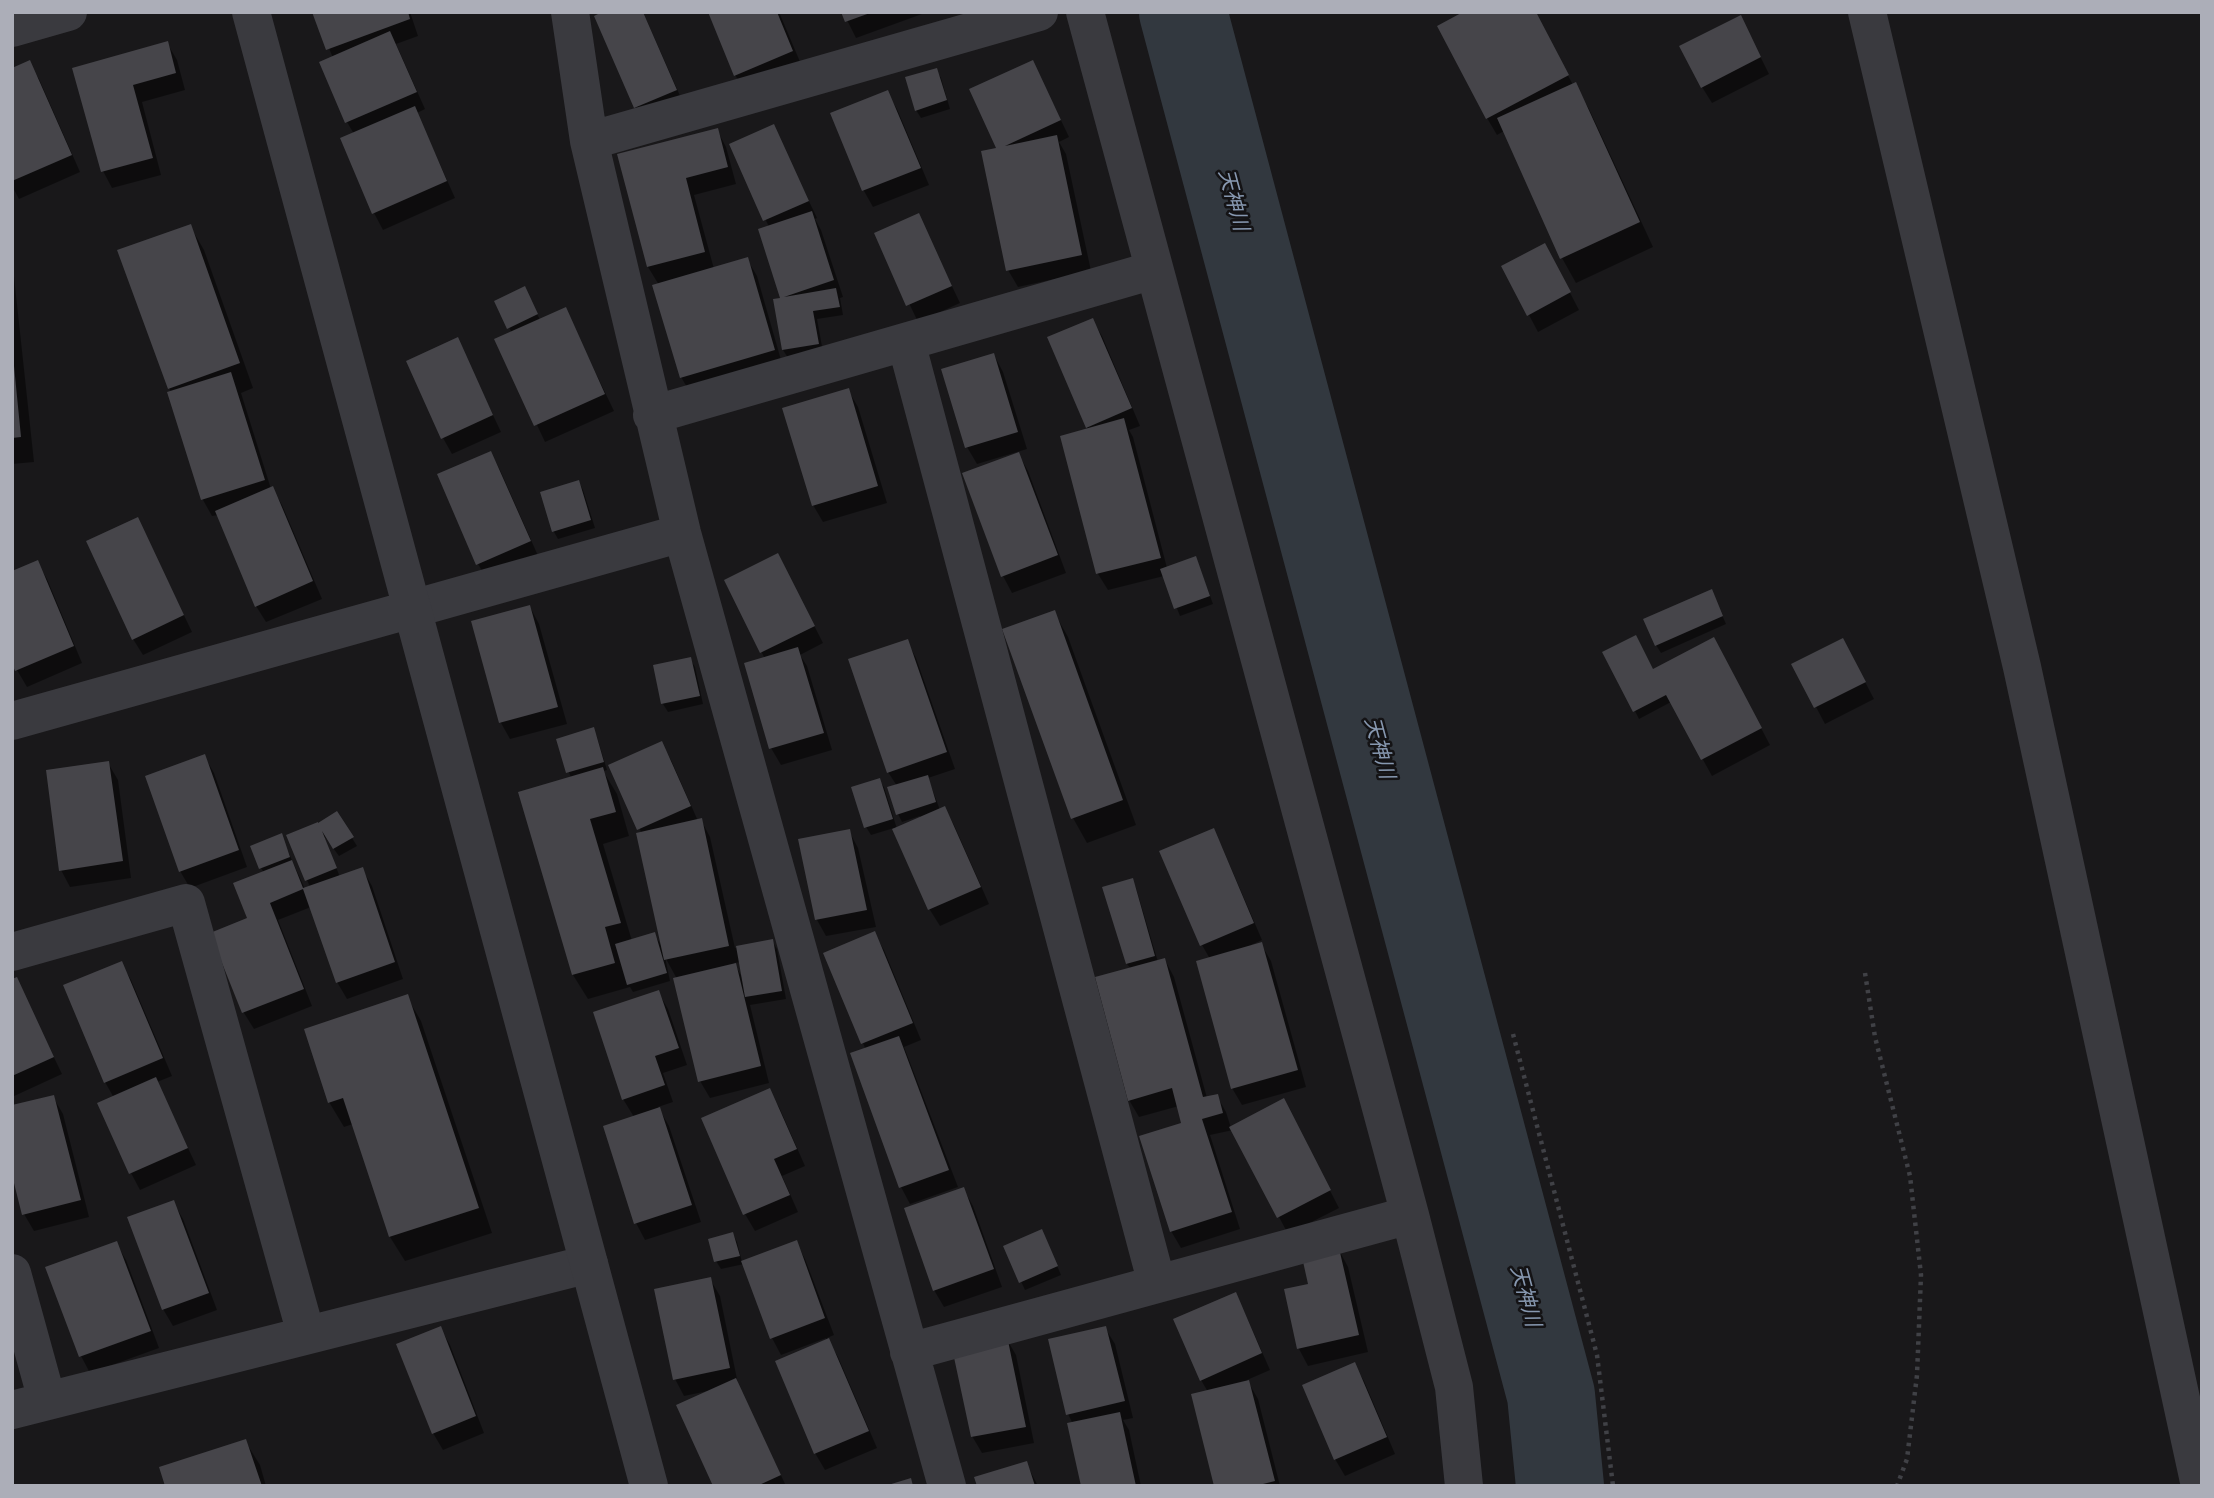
<!DOCTYPE html>
<meta charset="utf-8">
<style>
body{margin:0}
#map{position:relative;width:2214px;height:1498px;overflow:hidden;background:#19181a;font-family:Rubik,sans-serif}
canvas{display:block}
.frame{position:absolute;inset:0;border:14px solid #acaeb8;pointer-events:none}
</style>
<div id="map">
<canvas width="2214" height="1498"></canvas>
<div class="frame"></div>
</div>
<script>
const c = document.querySelector('canvas').getContext('2d');
c.lineJoin = 'round';
function paint(path, color) { c.fillStyle = color; c.fill(path, 'evenodd'); }
const toPath = rows => new Path2D(rows.map(r => 'M' + r).join(''));
function stroke(path, color, width, dash) { c.strokeStyle = color; c.lineWidth = width; c.lineCap = dash ? 'butt' : 'round'; c.setLineDash(dash || []); c.stroke(path); }
function label(font, color, halo, rows, align = 'center') {
  c.font = font + ' Rubik,"Noto Sans JP",sans-serif'; c.lineWidth = 5; c.setLineDash([]); c.textBaseline = 'middle'; c.strokeStyle = halo; c.fillStyle = color; for (const [text, x, y, turn = 0] of rows) {
    c.save(); c.translate(x, y); c.rotate((+turn || 0) * Math.PI / 180); c.textAlign = isNaN(turn) ? turn : align; if (halo) c.strokeText(text, 0, 0); c.fillText(text, 0, 0); c.restore();
  }
}
const shadow = toPath([
 [314,12,410,12,418,36,396,44,425,109,417,113,455,198,383,230,374,213,354,134,347,122,333,58],
 [606,12,643,12,685,107,645,124,636,107],
 [710,12,779,12,806,76,750,99,735,75],
 [843,12,921,12,922,14,856,38],
 [1535,12,1573,85,1575,84,1589,109,1653,247,1576,283,1562,258,1504,131,1497,135,1487,118],
 [1749,34,1769,74,1712,103,1702,87],
 [167,43,177,60,185,90,142,102,161,175,112,188,103,171,74,69],
 [29,62,39,79,80,172,19,199,12,186,12,70],
 [1033,62,1069,137,1059,142,1066,154,1091,271,1018,287,1008,270,999,149],
 [936,70,941,78,950,109,921,118,916,110],
 [887,92,897,109,929,185,873,207,864,191,833,114],
 [773,126,817,218,815,219,821,230,843,297,840,298,843,315,817,319,823,352,788,358,783,350,782,299,769,227,731,145],
 [717,130,726,147,736,184,694,195,714,269,747,259,757,276,783,367,691,394,681,377,659,285,648,267,619,156],
 [918,215,960,303,918,322,876,234],
 [190,226,204,250,253,388,241,393,271,489,273,489,282,505,322,599,266,622,256,606,218,515,212,516,203,500,169,394,172,393,169,388],
 [12,258,34,462,12,464],
 [1554,262,1579,310,1538,332,1503,266],
 [529,297,540,320,565,309,614,411,545,442,497,340,512,333,496,302],
 [1092,320,1102,336,1140,426,1129,430,1133,437,1167,568,1196,558,1213,604,1180,616,1164,576,1108,590,1098,574,1062,437,1088,430,1049,338],
 [457,339,501,432,452,454,443,438],
 [994,355,1003,372,1027,449,977,464,967,447],
 [848,390,858,407,887,503,823,522,813,505],
 [491,453,500,470,539,558,488,581,478,564,440,475],
 [1019,455,1028,471,1066,573,1012,593,1003,576],
 [579,482,583,490,595,528,558,539,554,532,542,493],
 [138,519,192,632,143,655,133,639],
 [37,562,47,579,82,663,27,687,17,670],
 [787,572,823,643,800,655,807,666,832,750,781,765,771,748,765,659,726,581],
 [1715,599,1726,624,1661,653,1656,645],
 [530,607,539,624,567,724,510,739,501,723,473,623],
 [1054,612,1068,637,1136,825,1087,843,1073,818],
 [907,641,916,658,955,769,928,778,940,810,945,808,954,825,989,904,940,926,930,910,894,828,871,835,866,827,879,780,884,787,897,829,920,819,920,816,902,822,898,814,897,786,888,772],
 [1723,656,1770,745,1712,776,1671,702,1639,719,1635,711,1653,672],
 [1852,657,1874,699,1825,724,1816,707],
 [690,659,695,667,703,704,668,712,663,704],
 [593,729,597,737,607,770,603,771,617,794,629,836,603,844,632,941,654,934,663,948,642,834,611,766,661,743,671,760,698,821,701,820,710,837,735,948,772,941,777,949,786,999,750,1005,769,1083,710,1098,700,1081,677,979,665,957,670,981,633,992,630,987,588,999,573,975,571,778,558,740],
 [741,962,743,979,734,963],
 [204,756,214,773,247,867,190,888,180,871],
 [108,763,118,780,131,878,70,887,61,870],
 [337,814,357,846,339,856,325,837,324,837,340,877,362,869,372,886,403,979,347,999,337,982,311,907,278,920,312,1006,254,1029,244,1013,213,934,249,919,264,873,261,868,281,836,305,889,310,887,307,880,317,824],
 [1213,830,1222,847,1262,940,1251,945,1252,947,1261,944,1271,961,1306,1087,1242,1105,1232,1088,1210,959,1202,945],
 [849,831,858,848,876,927,826,936,817,920,800,841],
 [1132,880,1136,888,1158,962,1165,960,1174,977,1207,1098,1217,1096,1226,1112,1231,1128,1292,1117,1339,1208,1288,1234,1233,1130,1210,1135,1240,1229,1181,1248,1171,1231,1183,1124,1179,1106,1139,1117,1129,1100,1131,969,1127,964],
 [874,934,884,950,921,1040,904,1047,958,1187,910,1204,901,1187,866,1050,825,954],
 [121,963,131,980,172,1076,157,1082,196,1165,140,1190,131,1173,99,1104,114,1098,105,1082],
 [16,979,62,1074,12,1097,12,981],
 [658,992,668,1009,687,1065,663,1073,673,1102,658,1107,669,1126,701,1222,645,1240,636,1223,634,1117,623,1099],
 [407,997,421,1021,492,1233,405,1261,390,1237,353,1124,344,1127,329,1102],
 [769,1091,779,1107,805,1166,782,1176,798,1212,755,1231,745,1214,703,1119],
 [53,1097,63,1114,89,1217,34,1231,24,1214],
 [964,1190,973,1206,1002,1287,944,1307,934,1290],
 [173,1202,183,1219,217,1310,173,1326,163,1309],
 [733,1234,737,1242,742,1262,796,1242,805,1259,834,1335,827,1338,838,1357,877,1448,825,1470,815,1453,828,1341,826,1338,781,1355,772,1338,744,1264,721,1269,716,1261],
 [1046,1240,1061,1275,1025,1290,1005,1247],
 [116,1243,126,1260,159,1348,90,1373,81,1356,48,1268],
 [1339,1250,1348,1267,1368,1352,1308,1366,1299,1349,1286,1291,1310,1285],
 [710,1279,720,1296,738,1384,786,1486,715,1486,708,1391,684,1396,675,1379],
 [1235,1295,1244,1311,1270,1370,1247,1380,1258,1399,1280,1486,1216,1486,1208,1392,1201,1380],
 [1105,1328,1115,1344,1133,1418,1123,1420,1129,1430,1141,1486,1082,1486,1073,1424,1068,1414],
 [441,1329,450,1345,484,1433,443,1450,433,1433],
 [1006,1338,1016,1355,1034,1443,982,1453,972,1436],
 [1354,1364,1364,1381,1395,1454,1345,1476,1335,1459],
 [245,1441,260,1465,266,1486,167,1486],
 [1026,1463,1038,1486,979,1486]
]);
const river = toPath([
 [1183,12,1551,1395,1560,1486]
]);
const building = toPath([
 [312,12,408,12,410,19,326,50],
 [602,12,643,12,677,90,634,108,594,16],
 [708,12,777,12,793,51,734,76],
 [841,12,870,12,870,13,845,22],
 [1463,12,1536,12,1569,75,1486,119,1437,26],
 [1741,15,1761,57,1701,88,1679,46],
 [390,31,417,92,345,123,319,62],
 [168,41,176,73,133,85,153,158,101,172,72,68],
 [30,60,72,155,12,181,12,68],
 [1033,60,1061,120,1005,146,1057,135,1082,255,1006,271,981,151,996,148,969,89],
 [937,68,947,100,915,111,905,77],
 [1576,82,1640,222,1560,259,1497,118],
 [888,90,921,168,862,191,830,113],
 [415,106,447,181,372,214,340,138],
 [774,124,809,201,763,221,729,144],
 [718,128,728,167,686,178,705,252,647,267,617,154],
 [812,211,834,280,784,297,836,288,840,307,813,311,819,344,782,350,773,299,780,298,758,229],
 [919,213,952,286,906,306,874,233],
 [191,224,240,363,168,389,117,250],
 [1545,243,1571,292,1527,316,1501,266],
 [748,257,775,350,680,378,652,285],
 [525,286,538,314,507,329,494,301],
 [566,307,605,394,534,426,494,339],
 [1093,318,1132,408,1086,428,1047,337],
 [458,337,493,415,441,439,406,361],
 [994,353,1018,432,965,448,941,369],
 [12,366,14,366,21,437,12,438],
 [231,372,265,480,201,500,167,392],
 [849,388,878,486,812,506,782,408],
 [1124,418,1161,558,1096,574,1060,436],
 [491,451,531,541,476,565,437,474],
 [1019,452,1058,555,1001,577,962,473],
 [579,480,591,520,552,532,540,492],
 [273,486,313,581,255,607,215,511],
 [138,517,184,615,132,640,86,541],
 [778,553,815,626,760,653,724,580],
 [1196,556,1210,596,1174,609,1160,569],
 [38,560,74,646,15,671,12,664,12,571],
 [1712,589,1723,616,1655,646,1643,619],
 [530,605,558,707,499,723,471,621],
 [1055,610,1123,800,1071,819,1002,629],
 [1636,635,1653,669,1714,637,1762,728,1701,760,1666,695,1633,712,1602,652],
 [1843,638,1866,682,1814,708,1791,664],
 [908,639,947,752,887,773,848,659],
 [798,647,824,733,769,749,744,663],
 [691,657,700,696,661,704,653,665],
 [594,727,604,762,566,773,556,739],
 [662,741,691,806,637,830,608,765],
 [205,754,239,850,179,872,145,776],
 [109,761,123,861,59,871,46,770],
 [603,767,616,812,590,819,621,923,605,927,615,963,572,975,518,792],
 [928,775,936,802,896,815,887,787],
 [880,778,893,819,864,828,851,787],
 [945,806,981,887,928,910,892,829],
 [337,811,354,837,333,849,322,831,337,868,305,881,286,835,318,822,318,823],
 [702,818,729,946,664,960,636,833],
 [1214,828,1254,923,1200,946,1159,851],
 [850,829,867,910,815,920,798,839],
 [282,833,290,857,259,869,250,846],
 [292,860,303,888,363,867,395,962,336,983,303,889,270,903,304,989,242,1013,210,933,247,918,233,883],
 [1133,878,1155,956,1126,964,1102,887],
 [875,931,913,1023,861,1044,823,953],
 [655,932,667,973,627,985,615,944],
 [773,939,782,991,745,997,736,946],
 [1262,942,1298,1070,1231,1089,1196,961],
 [1165,958,1203,1097,1218,1094,1223,1113,1202,1119,1232,1212,1170,1232,1139,1136,1181,1123,1172,1088,1128,1101,1095,977],
 [122,961,163,1058,104,1083,63,985],
 [736,963,761,1066,698,1082,673,978],
 [17,977,54,1057,12,1076,12,979],
 [659,990,679,1048,655,1056,665,1085,622,1100,593,1012],
 [408,994,479,1208,389,1237,343,1098,328,1103,304,1029],
 [899,1036,949,1170,899,1188,850,1053],
 [156,1077,188,1148,129,1174,97,1103],
 [770,1088,797,1149,774,1159,790,1195,743,1215,701,1118],
 [54,1095,81,1200,22,1215,12,1175,12,1105],
 [1284,1098,1331,1190,1277,1218,1229,1127],
 [660,1107,692,1205,634,1224,603,1126],
 [964,1187,994,1269,933,1291,904,1208],
 [174,1200,209,1293,162,1310,127,1217],
 [1042,1229,1058,1266,1019,1283,1003,1246],
 [733,1232,740,1256,714,1262,708,1239],
 [797,1240,825,1318,770,1339,741,1261],
 [117,1241,151,1331,79,1357,45,1267],
 [1339,1248,1359,1335,1297,1349,1284,1289,1308,1284,1302,1257],
 [711,1277,730,1368,673,1380,654,1289],
 [1236,1292,1262,1353,1200,1381,1173,1319],
 [441,1326,476,1416,432,1434,396,1344],
 [1106,1326,1125,1401,1066,1415,1048,1339],
 [1007,1336,1026,1427,971,1437,952,1348],
 [829,1338,869,1431,814,1454,775,1361],
 [1355,1362,1387,1437,1334,1460,1302,1385],
 [736,1378,781,1475,757,1486,713,1486,676,1405],
 [1249,1380,1275,1481,1255,1486,1214,1486,1191,1394],
 [1120,1412,1136,1486,1081,1486,1067,1423],
 [246,1439,262,1486,165,1486,159,1467],
 [1027,1461,1035,1486,977,1486,974,1477],
 [911,1478,913,1486,888,1486,888,1485]
]);
const path = toPath([
 [1865,973,1875,1037,1910,1176,1921,1275,1917,1375,1907,1459,1897,1486],
 [1513,1034,1597,1355,1613,1486]
]);
const minor = toPath([
 [570,12,589,141,682,533,947,1486],
 [1085,12,1410,1215,1454,1387,1464,1486],
 [1867,12,2022,667,2200,1486],
 [12,28,68,12],
 [589,141,1039,12],
 [906,342,1157,1284],
 [652,415,1154,270],
 [412,609,682,533],
 [12,952,186,903,306,1334],
 [12,1273,47,1400],
 [909,1352,1410,1215],
 [12,1410,589,1264]
]);
const tertiary = toPath([
 [251,12,649,1486],
 [12,721,412,609]
]);
const waterNames = [
 ["天神川",1233,200,75],
 ["天神川",1379,748,75],
 ["天神川",1525,1296,75]
];
paint(shadow, '#0007');
stroke(river, '#32383f', 88);
paint(building, '#46454a');
stroke(path, '#404146', 4.5, [3.5, 5]);
stroke(minor, '#3a3a3f', 38);
stroke(tertiary, '#3a3a3f', 38);
label('italic 21px', '#8798b0', '#141315', waterNames);
</script>
